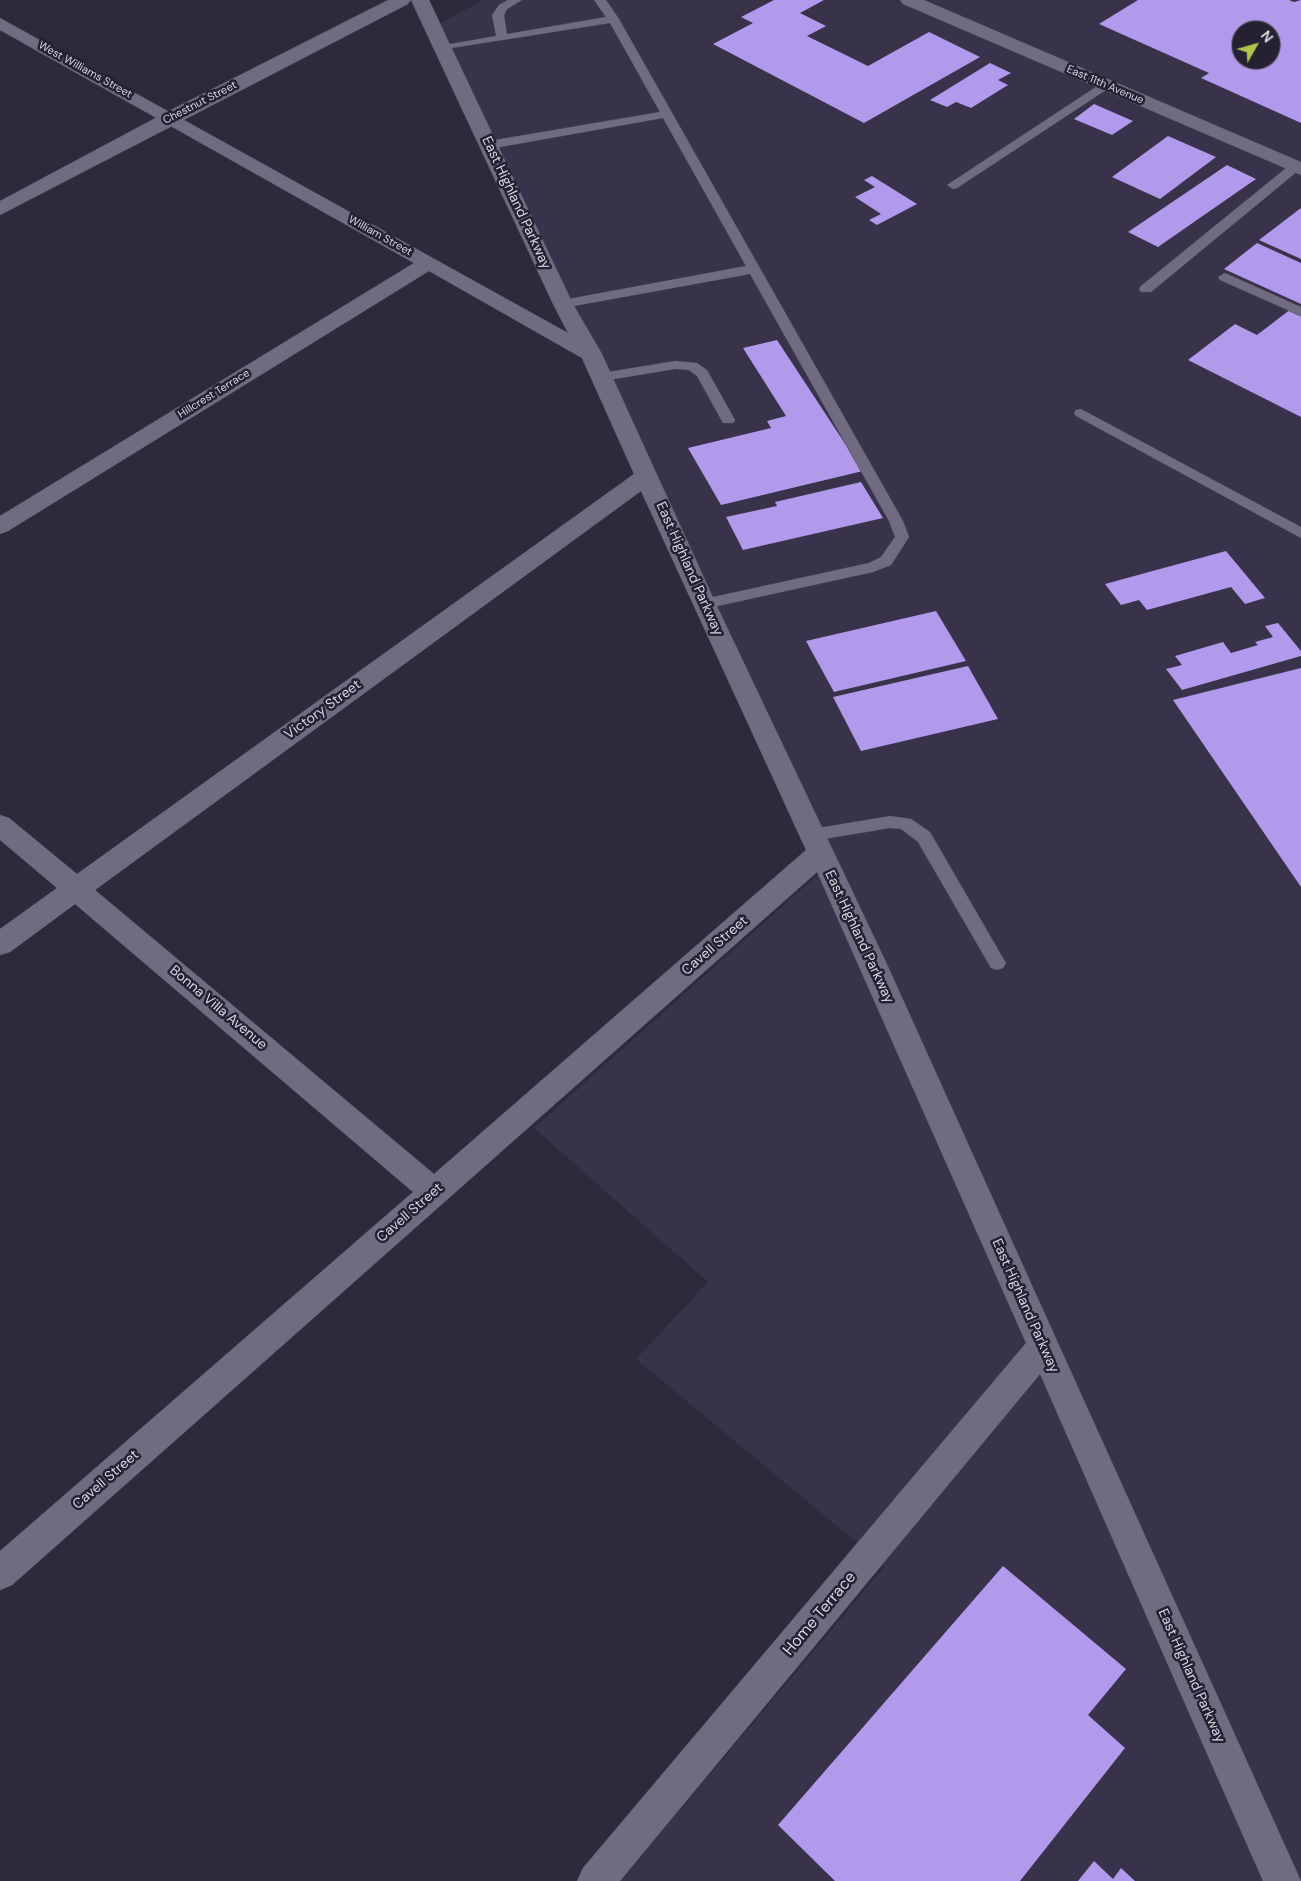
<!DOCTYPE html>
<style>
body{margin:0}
#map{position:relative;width:1301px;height:1881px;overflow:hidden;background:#2f293c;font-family:"DM Sans",sans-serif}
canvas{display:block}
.north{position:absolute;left:1231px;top:20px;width:50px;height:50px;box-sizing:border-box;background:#252032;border:1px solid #6d6978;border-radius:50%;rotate:52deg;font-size:14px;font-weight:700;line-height:20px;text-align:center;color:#d9d6e2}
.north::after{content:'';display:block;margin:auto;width:18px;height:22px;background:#b2c34c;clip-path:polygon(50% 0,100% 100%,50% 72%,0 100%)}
</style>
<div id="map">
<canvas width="1301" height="1881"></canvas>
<div class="north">N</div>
</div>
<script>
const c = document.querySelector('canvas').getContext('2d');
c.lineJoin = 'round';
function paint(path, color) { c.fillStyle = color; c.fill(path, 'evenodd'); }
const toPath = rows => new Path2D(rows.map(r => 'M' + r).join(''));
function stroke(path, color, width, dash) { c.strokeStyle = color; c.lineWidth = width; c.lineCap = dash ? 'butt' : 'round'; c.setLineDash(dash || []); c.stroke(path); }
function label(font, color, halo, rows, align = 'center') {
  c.font = font + ' "DM Sans",sans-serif'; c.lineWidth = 5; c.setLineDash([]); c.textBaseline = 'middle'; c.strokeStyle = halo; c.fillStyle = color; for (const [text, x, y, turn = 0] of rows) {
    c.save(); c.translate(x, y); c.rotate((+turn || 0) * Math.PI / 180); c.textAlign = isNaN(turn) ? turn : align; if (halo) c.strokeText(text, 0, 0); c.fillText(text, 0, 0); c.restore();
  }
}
const built = toPath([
 [483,0,1301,0,1301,1881,620,1881,885,1566,636,1359,708,1282,534,1128,824,869,441,23],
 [1241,30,1271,30,1271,60,1241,60]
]);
const building = toPath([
 [774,0,824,0,800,13,826,26,807,36,868,66,929,32,980,57,864,123,713,44,753,23,741,17],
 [1138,0,1289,0,1294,2,1301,0,1301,123,1201,78,1209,73,1099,24],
 [1241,30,1271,30,1271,60,1241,60],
 [990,63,1011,73,998,80,1008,85,971,108,956,102,947,107,930,100],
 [1094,104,1133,121,1112,135,1074,119],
 [1168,136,1216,157,1160,199,1112,177],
 [1227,165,1256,179,1158,247,1128,232],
 [872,176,917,204,877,225,869,220,881,214,855,197,875,187,864,180],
 [1301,208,1301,259,1259,240],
 [1257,243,1301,263,1301,304,1224,269],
 [1291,309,1301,314,1301,417,1188,360,1235,324,1257,335],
 [777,340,863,471,721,505,688,448,771,428,767,421,786,416,743,348],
 [861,482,883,518,743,550,726,517,777,506,775,502],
 [1226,551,1265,598,1245,604,1231,587,1147,610,1139,600,1121,605,1105,584],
 [936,611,966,661,834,692,806,641],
 [1278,623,1301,651,1301,656,1182,690,1166,669,1182,665,1175,656,1223,642,1231,653,1258,645,1255,642,1273,637,1265,626],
 [968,666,998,719,861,751,833,697],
 [1301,668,1301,887,1173,700],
 [1003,1566,1126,1669,1088,1715,1125,1748,1020,1881,835,1881,778,1825],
 [1094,1861,1113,1879,1121,1868,1135,1881,1078,1881]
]);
const service = toPath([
 [508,0,522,0,507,9,504,15,507,34,606,17,594,0,606,0,619,19,903,521,909,537,891,565,873,572,704,609,699,608,696,604,699,600,704,599,869,563,881,557,895,537,889,521,750,274,563,308,558,307,556,304,563,300,746,266,663,118,489,149,485,148,483,145,485,142,489,141,660,112,610,23,439,50,439,46,496,36,492,15,499,5,508,0],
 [1105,81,1111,85,1109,88,957,188,953,189,947,185,1105,81],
 [1295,163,1299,164,1299,170,1151,292,1141,292,1139,289,1141,286,1291,164,1295,163],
 [1225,273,1301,307,1301,316,1220,280,1218,277,1225,273],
 [675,361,697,363,707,370,735,420,733,423,723,423,697,376,689,370,675,369,602,381,595,377,602,373,675,361],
 [1081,409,1301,527,1301,538,1076,416,1074,413,1076,410,1081,409],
 [890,816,911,819,930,832,1003,958,1006,963,1003,968,997,970,991,968,918,842,901,829,890,828,812,841,806,839,804,835,806,831,812,829,890,816]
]);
const minor = toPath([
 [411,0,429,0,573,304,602,354,716,604,886,962,1301,1881,1263,1881,1040,1374,620,1881,577,1881,583,1868,1026,1343,817,872,12,1585,0,1590,0,1551,413,1192,75,904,10,952,0,955,0,929,57,888,0,840,0,815,9,818,77,874,634,474,582,358,429,271,8,531,0,534,0,516,414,263,0,30,0,18,568,333,553,304,411,0],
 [641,491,806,850,434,1174,95,890,641,491],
 [900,0,924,0,1301,162,1301,175,903,4,900,0]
]);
const tertiary = toPath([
 [388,0,411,0,408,4,0,215,0,201,163,114,388,0]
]);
const farStreetnames = [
 ["West Williams Street",85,70,29],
 ["East 11th Avenue",1105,85,23],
 ["Chestnut Street",200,103,-27],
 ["William Street",380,236,29],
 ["Hillcrest Terrace",214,394,-32]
];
const streetNames = [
 ["East Highland Parkway",516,203,65],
 ["East Highland Parkway",689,569,66],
 ["Victory Street",323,710,-36],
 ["East Highland Parkway",859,937,65],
 ["Cavell Street",715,946,-41],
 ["Bonna Villa Avenue",218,1008,40],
 ["Cavell Street",410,1213,-41],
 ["East Highland Parkway",1025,1306,66],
 ["Cavell Street",106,1480,-41],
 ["East Highland Parkway",1191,1676,66]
];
const nearStreetnames = [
 ["Home Terrace",820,1614,-50]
];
paint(built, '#39324b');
paint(building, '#b199eb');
stroke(service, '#494555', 1);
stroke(minor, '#494555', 1);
stroke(tertiary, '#494555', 1);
paint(service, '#706b81');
paint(minor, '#706b81');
paint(tertiary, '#706b81');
label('11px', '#d9d6e2', '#252032', farStreetnames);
label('14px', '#d9d6e2', '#252032', streetNames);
label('16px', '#d9d6e2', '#252032', nearStreetnames);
</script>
